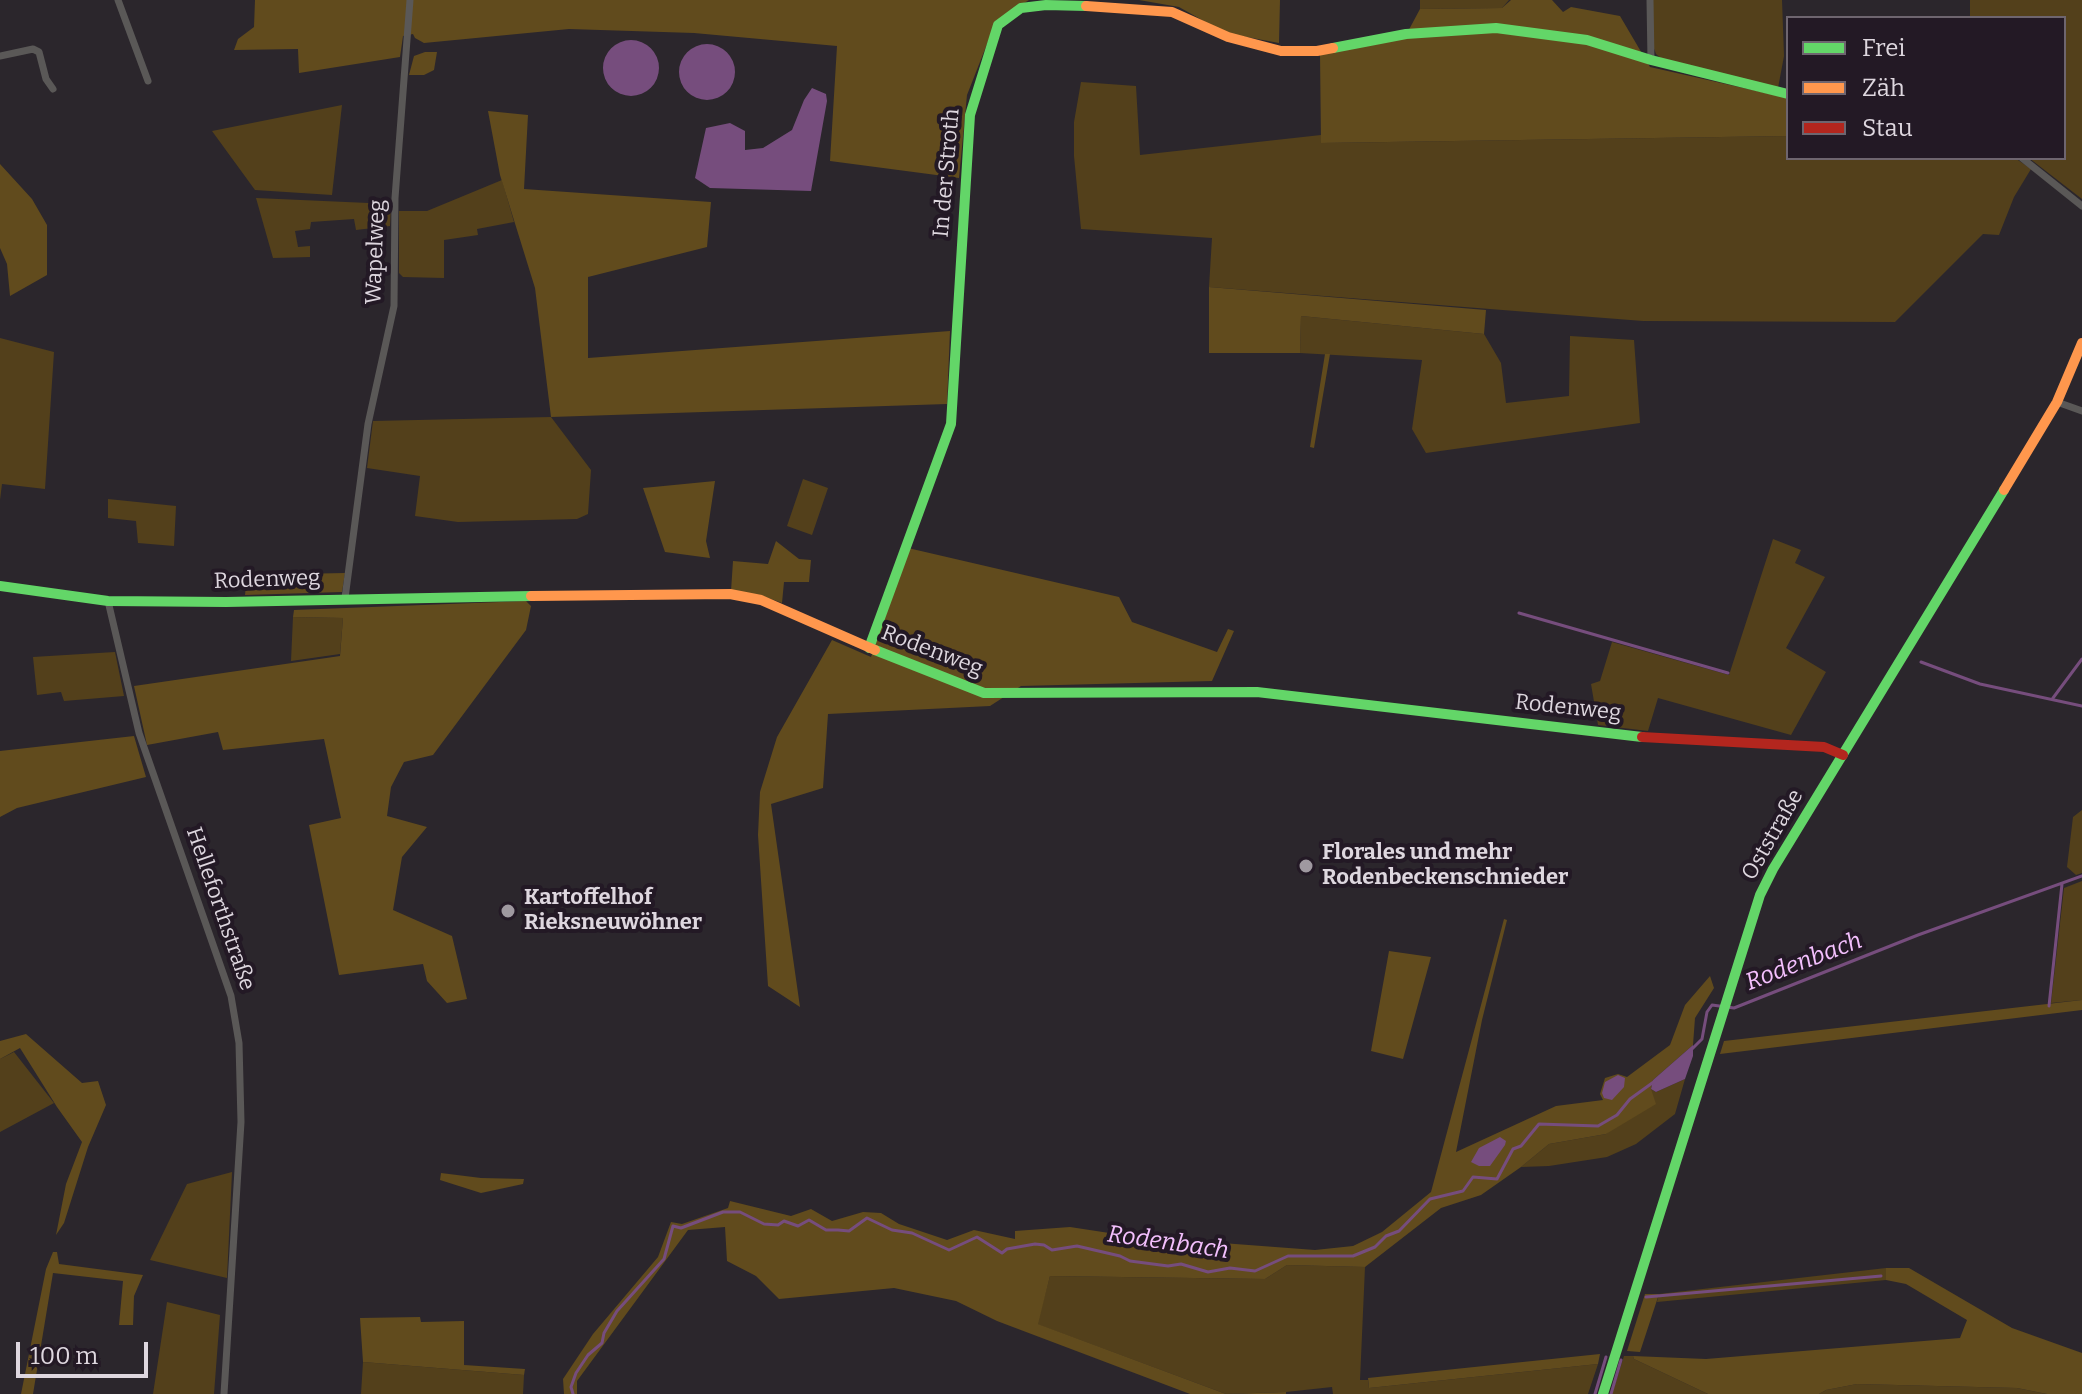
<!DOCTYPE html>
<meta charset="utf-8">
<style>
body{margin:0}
#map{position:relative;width:2082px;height:1394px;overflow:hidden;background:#2b262c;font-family:Bitter,serif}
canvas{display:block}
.legend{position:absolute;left:1786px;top:16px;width:280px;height:144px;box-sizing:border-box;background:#231925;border:2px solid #6e656f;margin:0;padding:10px 14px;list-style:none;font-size:24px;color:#ded7df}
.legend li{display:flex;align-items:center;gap:16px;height:40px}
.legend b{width:40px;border:2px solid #6e656f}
.scale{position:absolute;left:16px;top:1342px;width:132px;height:36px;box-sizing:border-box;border:4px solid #ded7df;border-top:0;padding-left:10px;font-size:24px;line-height:28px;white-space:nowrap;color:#ded7df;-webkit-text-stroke:6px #231925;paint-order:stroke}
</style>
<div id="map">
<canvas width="2082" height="1394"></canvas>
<ul class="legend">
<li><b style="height:10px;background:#63d668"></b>Frei</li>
<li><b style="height:10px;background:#ff974d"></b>Zäh</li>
<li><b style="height:10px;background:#b3261e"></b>Stau</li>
</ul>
<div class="scale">100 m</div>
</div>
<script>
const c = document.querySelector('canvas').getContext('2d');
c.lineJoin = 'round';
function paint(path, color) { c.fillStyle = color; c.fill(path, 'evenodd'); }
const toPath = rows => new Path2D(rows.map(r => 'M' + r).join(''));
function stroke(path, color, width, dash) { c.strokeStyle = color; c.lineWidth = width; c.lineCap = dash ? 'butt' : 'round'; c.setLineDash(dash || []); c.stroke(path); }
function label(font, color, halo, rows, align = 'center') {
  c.font = font + ' Bitter,serif'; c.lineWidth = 8; c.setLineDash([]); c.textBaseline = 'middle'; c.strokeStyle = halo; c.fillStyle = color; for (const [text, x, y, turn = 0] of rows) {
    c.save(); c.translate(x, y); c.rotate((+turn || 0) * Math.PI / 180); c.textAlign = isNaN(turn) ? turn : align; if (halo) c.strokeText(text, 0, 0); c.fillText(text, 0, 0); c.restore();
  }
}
const green = toPath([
 [1420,0,1509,0,1502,8,1420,9],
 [1653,0,1782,0,1784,56,1778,88,1663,60,1656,54,1652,43],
 [1970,0,2082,0,2082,199,2029,158,2064,158,2064,18,1970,18],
 [1081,82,1136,86,1140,155,1321,135,1321,143,1788,136,1788,158,2015,158,2031,169,2014,197,1999,235,1983,234,1895,322,1643,321,1209,287,1212,238,1081,229,1074,156,1074,122],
 [342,105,332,195,255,190,212,131],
 [502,180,514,222,477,229,478,235,444,240,444,278,403,277,399,273,399,211,427,211],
 [256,198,391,204,390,226,356,230,354,219,311,222,310,229,295,231,298,247,310,246,310,257,273,258],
 [1301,316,1484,334,1501,363,1506,403,1569,396,1570,336,1634,340,1640,423,1426,453,1412,429,1422,360,1300,353],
 [0,338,54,352,45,489,2,484,0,500],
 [551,417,591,470,588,514,577,519,458,522,415,516,420,476,367,468,373,421],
 [803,479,828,488,812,535,787,526],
 [108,499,176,506,174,546,138,543,136,521,108,518],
 [1773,539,1801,550,1795,563,1825,577,1786,648,1826,672,1791,735,1658,698,1648,731,1598,725,1591,684,1600,681,1612,642,1729,675],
 [293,617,343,618,340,654,291,661],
 [115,652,124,696,64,701,61,692,37,695,33,657],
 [2082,810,2082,873,2076,875,2067,867,2073,817],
 [2082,881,2082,1000,2051,1003,2064,888],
 [14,1052,54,1103,0,1132,0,1059],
 [1685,1079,1675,1114,1636,1144,1607,1157,1549,1166,1521,1167,1549,1144,1606,1134,1651,1089,1656,1092],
 [232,1172,227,1278,150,1260,187,1184],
 [1287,1265,1365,1267,1360,1380,1368,1380,1369,1388,1598,1364,1588,1394,1333,1394,1332,1387,1286,1392,1226,1394,1037,1324,1050,1276,1265,1279],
 [1886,1268,1886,1280,1657,1302,1659,1294],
 [167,1302,220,1315,214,1394,153,1394],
 [1624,1356,1633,1356,1634,1359,1708,1394,1612,1394],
 [363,1362,524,1375,523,1394,361,1394],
 [1857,1384,2017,1388,2047,1394,1819,1394,1826,1390]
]);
const forest = toPath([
 [255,0,1029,0,996,21,967,95,959,178,830,161,837,46,694,33,569,29,424,43,415,38,413,34,403,36,400,57,299,73,298,49,234,50,238,39,254,27],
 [1139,0,1280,0,1279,43,1225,33,1179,7],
 [1511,0,1552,0,1563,12,1571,7,1620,16,1650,67,1788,98,1788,136,1321,143,1320,54,1405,37,1420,9,1502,8],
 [425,52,437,52,434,70,424,75,409,75,414,56],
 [488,111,528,115,524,189,711,202,707,247,588,277,588,358,950,331,947,404,551,417,535,288,500,175],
 [0,164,32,199,47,225,47,275,10,296,7,264,0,248],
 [1209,287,1486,310,1484,334,1301,316,1300,353,1209,353],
 [1325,354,1330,354,1314,448,1310,447],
 [715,481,706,541,710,558,665,552,643,488],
 [776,541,799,559,811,560,809,582,784,582,782,603,760,595,731,591,733,561,768,564],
 [908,548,1119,597,1132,622,1217,652,1228,629,1234,631,1212,681,1021,686,990,706,828,714,823,788,771,804,800,1007,768,986,758,835,760,792,777,737,832,640,871,657],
 [345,573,342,592,245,595,247,575],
 [526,601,531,606,526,630,433,755,404,762,391,787,387,816,427,827,402,857,393,910,452,936,467,999,447,1003,427,981,423,964,339,975,309,825,341,818,324,739,223,750,218,732,147,745,134,686,340,656,343,618,293,617,294,610],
 [134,736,146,777,17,808,0,817,0,751],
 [1504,919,1507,920,1482,1020,1456,1152,1556,1106,1603,1100,1600,1094,1605,1078,1618,1074,1627,1077,1670,1045,1685,1005,1710,976,1714,988,1695,1018,1693,1045,1653,1080,1651,1089,1656,1104,1606,1134,1549,1144,1521,1167,1481,1195,1441,1208,1365,1267,1287,1265,1265,1279,1050,1276,1038,1324,1226,1394,1286,1392,1286,1394,1190,1394,997,1321,956,1301,894,1288,779,1299,756,1276,727,1261,725,1227,688,1230,577,1381,577,1394,564,1394,563,1379,593,1334,658,1257,671,1222,682,1224,728,1208,730,1201,791,1216,811,1209,832,1221,863,1212,881,1213,899,1224,947,1240,974,1230,1015,1239,1015,1231,1070,1227,1129,1236,1315,1250,1353,1246,1382,1232,1431,1192],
 [1389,951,1431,957,1403,1059,1371,1051],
 [2082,1000,2082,1010,1720,1054,1724,1041],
 [26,1034,82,1083,98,1081,106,1105,88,1147,64,1223,56,1235,66,1184,82,1142,57,1107,20,1048,0,1059,0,1041],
 [441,1173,481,1178,524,1179,523,1184,481,1193,440,1180],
 [53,1252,57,1252,59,1264,143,1275,134,1296,133,1325,119,1325,123,1281,53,1273,33,1394,21,1394,46,1269],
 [1886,1268,1909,1268,2012,1328,2082,1353,2082,1394,2047,1394,2017,1388,1857,1384,1826,1390,1819,1394,1708,1394,1634,1359,1633,1356,1706,1359,1960,1338,1967,1320,1906,1284,1886,1280],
 [1645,1294,1659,1294,1640,1352,1627,1351],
 [420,1317,421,1322,464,1321,464,1365,525,1369,524,1375,363,1362,360,1318],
 [1600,1354,1598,1364,1369,1388,1368,1378]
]);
const water = toPath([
 '603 68a28 28 0 1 1 56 0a28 28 0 1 1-56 0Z',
 '679 72a28 28 0 1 1 56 0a28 28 0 1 1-56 0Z',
 [812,88,826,94,827,101,811,191,710,188,695,178,706,128,730,123,745,131,745,150,763,148,792,130,804,100],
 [1693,1045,1693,1056,1685,1079,1656,1092,1651,1089,1653,1080],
 [1618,1075,1625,1078,1624,1087,1612,1100,1604,1098,1602,1093,1605,1082],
 [1500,1137,1506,1141,1505,1145,1490,1166,1479,1166,1471,1162,1479,1148]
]);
const stream = toPath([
 [1519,613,1728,673],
 [1921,662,1980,684,2082,706],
 [2053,698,2082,659],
 [2049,1006,2062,884],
 [1691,1050,1702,1039,1707,1012,1712,1005,1734,1008,1918,935,2082,876],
 [1646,1297,1881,1276],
 [573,1394,571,1387,576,1373,588,1355,602,1343,604,1333,617,1311,664,1259,673,1226,681,1228,723,1212,740,1212,764,1224,778,1225,784,1221,798,1226,809,1220,826,1230,838,1230,849,1231,867,1218,892,1230,912,1233,949,1250,977,1237,1002,1253,1007,1249,1035,1244,1044,1245,1052,1250,1077,1246,1120,1256,1130,1261,1168,1266,1181,1264,1208,1272,1230,1268,1255,1271,1288,1256,1353,1256,1375,1247,1386,1236,1399,1231,1430,1199,1463,1191,1473,1177,1497,1179,1513,1149,1521,1146,1539,1124,1598,1126,1617,1115,1630,1099,1655,1081],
 [1595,1394,1606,1357],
 [1611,1394,1621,1360]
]);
const street = toPath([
 [118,0,148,81],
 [1650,0,1651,60],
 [0,56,33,49,39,52,46,79,53,89],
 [2022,158,2082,206],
 [2057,402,2082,411],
 [345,598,368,424,394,306,395,198,410,0],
 [108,601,139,733,231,996,239,1043,241,1122,224,1394]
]);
const fast = toPath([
 [1333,48,1406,34,1496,28,1587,40,1651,60,1788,94],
 [0,586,108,601,226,602,531,596],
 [869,648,951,424,970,115,998,25,1021,8,1046,5,1086,6],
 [875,650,984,693,1257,692,1642,737],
 [1603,1394,1760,895,1773,869,2004,490]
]);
const slow = toPath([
 [1086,6,1172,12,1228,37,1281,51,1317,51,1333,48],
 [2004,490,2057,402,2082,343],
 [531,596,730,594,761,600,875,650]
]);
const jam = toPath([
 [1642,737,1824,747,1843,755]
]);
const markers = [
 [1306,866,8,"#9f99a0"],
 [508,911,8,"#9f99a0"]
];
const streetNames = [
 ["In der Stroth",947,173,-85],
 ["Wapelweg",376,252,-88],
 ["Rodenweg",267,580,-2],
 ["Rodenweg",932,651,21],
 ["Rodenweg",1568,708,6],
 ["Oststraße",1773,835,-60],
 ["Helleforthstraße",220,909,71]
];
const poiNames = [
 ["Florales und mehr",1322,853],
 ["Rodenbeckenschnieder",1322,878],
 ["Kartoffelhof",524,898],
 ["Rieksneuwöhner",524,923]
];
const waterNames = [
 ["Rodenbach",1804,962,-21],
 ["Rodenbach",1168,1243,8]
];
paint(green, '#53401b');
paint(forest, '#614b1d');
paint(water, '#764d7d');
stroke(stream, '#764d7d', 3);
stroke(street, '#5a5857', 7);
stroke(fast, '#63d668', 10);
stroke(slow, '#ff974d', 10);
stroke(jam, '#b3261e', 10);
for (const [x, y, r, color] of markers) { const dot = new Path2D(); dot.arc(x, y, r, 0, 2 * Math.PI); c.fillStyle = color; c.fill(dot); stroke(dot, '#231925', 3); }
label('22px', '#ded7df', '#231925', streetNames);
label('bold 22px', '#ded7df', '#231925', poiNames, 'left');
label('italic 24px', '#f4c0fe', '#231925', waterNames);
</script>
